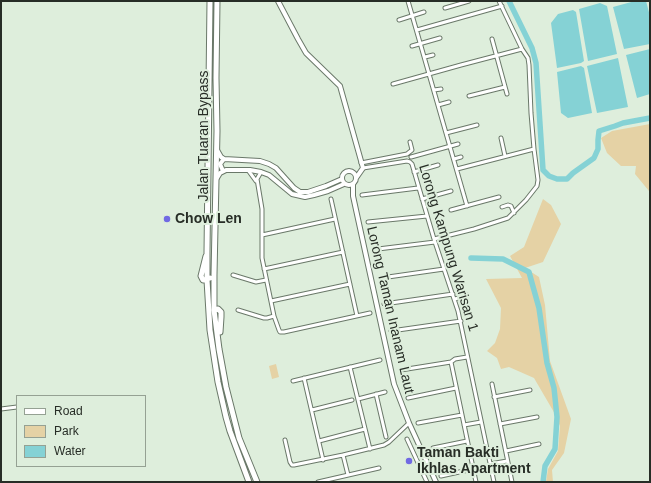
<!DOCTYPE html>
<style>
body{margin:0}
#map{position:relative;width:651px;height:483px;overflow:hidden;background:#deeedc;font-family:Arial,sans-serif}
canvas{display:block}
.frame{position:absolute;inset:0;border:2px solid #272d26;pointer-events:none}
.legend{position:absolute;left:16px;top:395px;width:130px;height:72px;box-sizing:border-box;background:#deeedc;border:1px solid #95a193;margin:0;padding:5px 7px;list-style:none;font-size:12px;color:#272d26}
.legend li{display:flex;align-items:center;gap:8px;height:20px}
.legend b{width:20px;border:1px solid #95a193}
</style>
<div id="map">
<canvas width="651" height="483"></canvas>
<div class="frame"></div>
<ul class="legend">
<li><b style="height:5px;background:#fff"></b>Road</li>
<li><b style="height:11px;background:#e5d2a5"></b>Park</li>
<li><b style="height:11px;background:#85d2d5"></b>Water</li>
</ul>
</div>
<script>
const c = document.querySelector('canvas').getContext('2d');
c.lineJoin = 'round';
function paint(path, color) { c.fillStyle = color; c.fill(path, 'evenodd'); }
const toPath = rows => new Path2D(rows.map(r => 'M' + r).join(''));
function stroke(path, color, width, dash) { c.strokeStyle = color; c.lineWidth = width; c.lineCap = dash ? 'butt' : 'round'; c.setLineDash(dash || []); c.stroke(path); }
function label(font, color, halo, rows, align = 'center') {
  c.font = font + ' Arial,sans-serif'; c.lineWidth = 4; c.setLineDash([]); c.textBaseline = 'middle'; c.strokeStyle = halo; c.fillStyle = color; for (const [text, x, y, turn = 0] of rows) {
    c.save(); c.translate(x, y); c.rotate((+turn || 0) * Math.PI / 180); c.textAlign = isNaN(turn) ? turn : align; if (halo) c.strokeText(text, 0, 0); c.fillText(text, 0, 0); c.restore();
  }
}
const green = toPath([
 [650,124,650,191,649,191,635,174,636,166,621,166,607,153,601,138,612,131],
 [543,199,551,205,561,224,543,262,525,268,539,277,545,305,550,361,571,419,564,453,552,470,553,482,546,482,548,469,558,451,560,426,555,414,534,378,509,367,501,369,497,358,487,351,495,343,500,329,501,308,486,279,522,278,510,256,524,247],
 [276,364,279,377,272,379,269,366]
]);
const water = toPath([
 [635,1,646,1,650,16,650,44,624,49,613,7],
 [600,3,607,6,617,54,588,61,579,9],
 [573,10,576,12,584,61,581,63,557,68,551,23,558,14],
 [650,49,650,94,637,98,626,55],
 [618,58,628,107,597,113,587,66],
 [581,66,584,68,592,113,568,118,561,113,557,72]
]);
const river = toPath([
 [509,1,532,48,536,63,543,170,549,176,557,179,567,179,573,173,594,158,598,149,598,140,599,131,615,126,623,123,650,118],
 [471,258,503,259,529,272,532,283,539,308,547,363,554,388,557,417,555,449,545,466,543,482]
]);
const street = toPath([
 [408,1,467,206],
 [445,8,469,1],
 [399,20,424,12],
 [417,30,502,6],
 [492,39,507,94],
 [412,46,440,38],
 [425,57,433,55],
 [393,84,461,65,522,49],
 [434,90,441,89],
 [469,96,505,87],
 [438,105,449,102],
 [446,133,477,125],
 [501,138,505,156],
 [411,157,458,144],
 [454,159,461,157],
 [361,163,407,154,412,150,410,142],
 [363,168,407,161,410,162,412,164,434,239,458,311,494,482],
 [457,169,534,149],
 [248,170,256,181],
 [261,172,257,179,262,209,262,258,274,316,279,330,280,332,284,332,370,313],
 [414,172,438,165],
 [362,195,418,188],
 [331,199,357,316],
 [422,199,451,191],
 [502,207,508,205,511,206,514,213],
 [451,210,499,197],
 [368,222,427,216],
 [262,235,335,219],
 [434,239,474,229,508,218,526,200,537,186,538,180,534,149,531,113,529,65,528,58,522,49,499,1],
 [378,249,435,242],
 [264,269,343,252],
 [233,275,256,282,266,280],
 [381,278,444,269],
 [455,299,467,295],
 [271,301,350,284],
 [384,304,453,294],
 [238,310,264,318,267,318,274,316],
 [391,331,461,321],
 [451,362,476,482],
 [350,367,370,449],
 [401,370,451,362,455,359,467,357],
 [304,378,323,460],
 [293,381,380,360],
 [492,384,512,482],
 [376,394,386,437],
 [494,397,530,390],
 [408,398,456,388],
 [358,399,385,392],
 [1,409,17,407],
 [312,410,352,400],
 [418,423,462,415],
 [500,424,537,417],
 [464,425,481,422],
 [407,439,427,482],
 [285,440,290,462,292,465,294,465,343,455,384,445,389,442,409,423],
 [319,441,365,429],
 [433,448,467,441],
 [506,451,539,444],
 [343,455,348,475],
 [490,464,507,461],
 [441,476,473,469],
 [318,482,379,468]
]);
const secondary = toPath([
 [278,1,298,39,306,53,340,86,363,168],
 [217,150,221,157,224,159,260,161,269,164,276,168,294,188,300,192,308,192,326,186,342,179],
 '342 178a7 7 0 1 1 14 0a7 7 0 1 1-14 0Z',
 [223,171,220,164,224,159],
 [217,178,220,173,226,170,250,170,261,172,269,175,292,194,305,197,314,195,328,191,344,184],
 [356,178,363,168],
 [353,184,353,196,394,384,409,423,436,482]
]);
const highway = toPath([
 [210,1,207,252,207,280,210,330,218,382,226,417,230,431,249,482],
 [217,1,216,78,217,131,214,275,214,310,219,349,226,387,239,438,257,482],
 [206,256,201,276,203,280,205,280,210,278],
 [214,310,218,309,221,312,221,317,220,332]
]);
const markers = [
 [167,219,4,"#7069e3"],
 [409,461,4,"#7069e3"]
];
const streetNames = [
 ["Jalan Tuaran Bypass",204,136,-90],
 ["Lorong Kampung Warisan 1",448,248,73],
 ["Lorong Taman Inanam Laut",390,310,77]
];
const poiNames = [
 ["Chow Len",175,219],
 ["Taman Bakti",417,453],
 ["Ikhlas Apartment",417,469]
];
paint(green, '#e5d2a5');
paint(water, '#85d2d5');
stroke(river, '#85d2d5', 5.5);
stroke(street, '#6a7869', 5);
stroke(secondary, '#6a7869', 6);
stroke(highway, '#6a7869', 7);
stroke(street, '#fff', 3);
stroke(secondary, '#fff', 4);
stroke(highway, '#fff', 5);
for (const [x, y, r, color] of markers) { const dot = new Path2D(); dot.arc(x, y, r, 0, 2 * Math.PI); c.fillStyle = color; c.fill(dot); stroke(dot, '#deeedc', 1.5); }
label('14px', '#272d26', '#deeedc', streetNames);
label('bold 14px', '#272d26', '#deeedc', poiNames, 'left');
</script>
